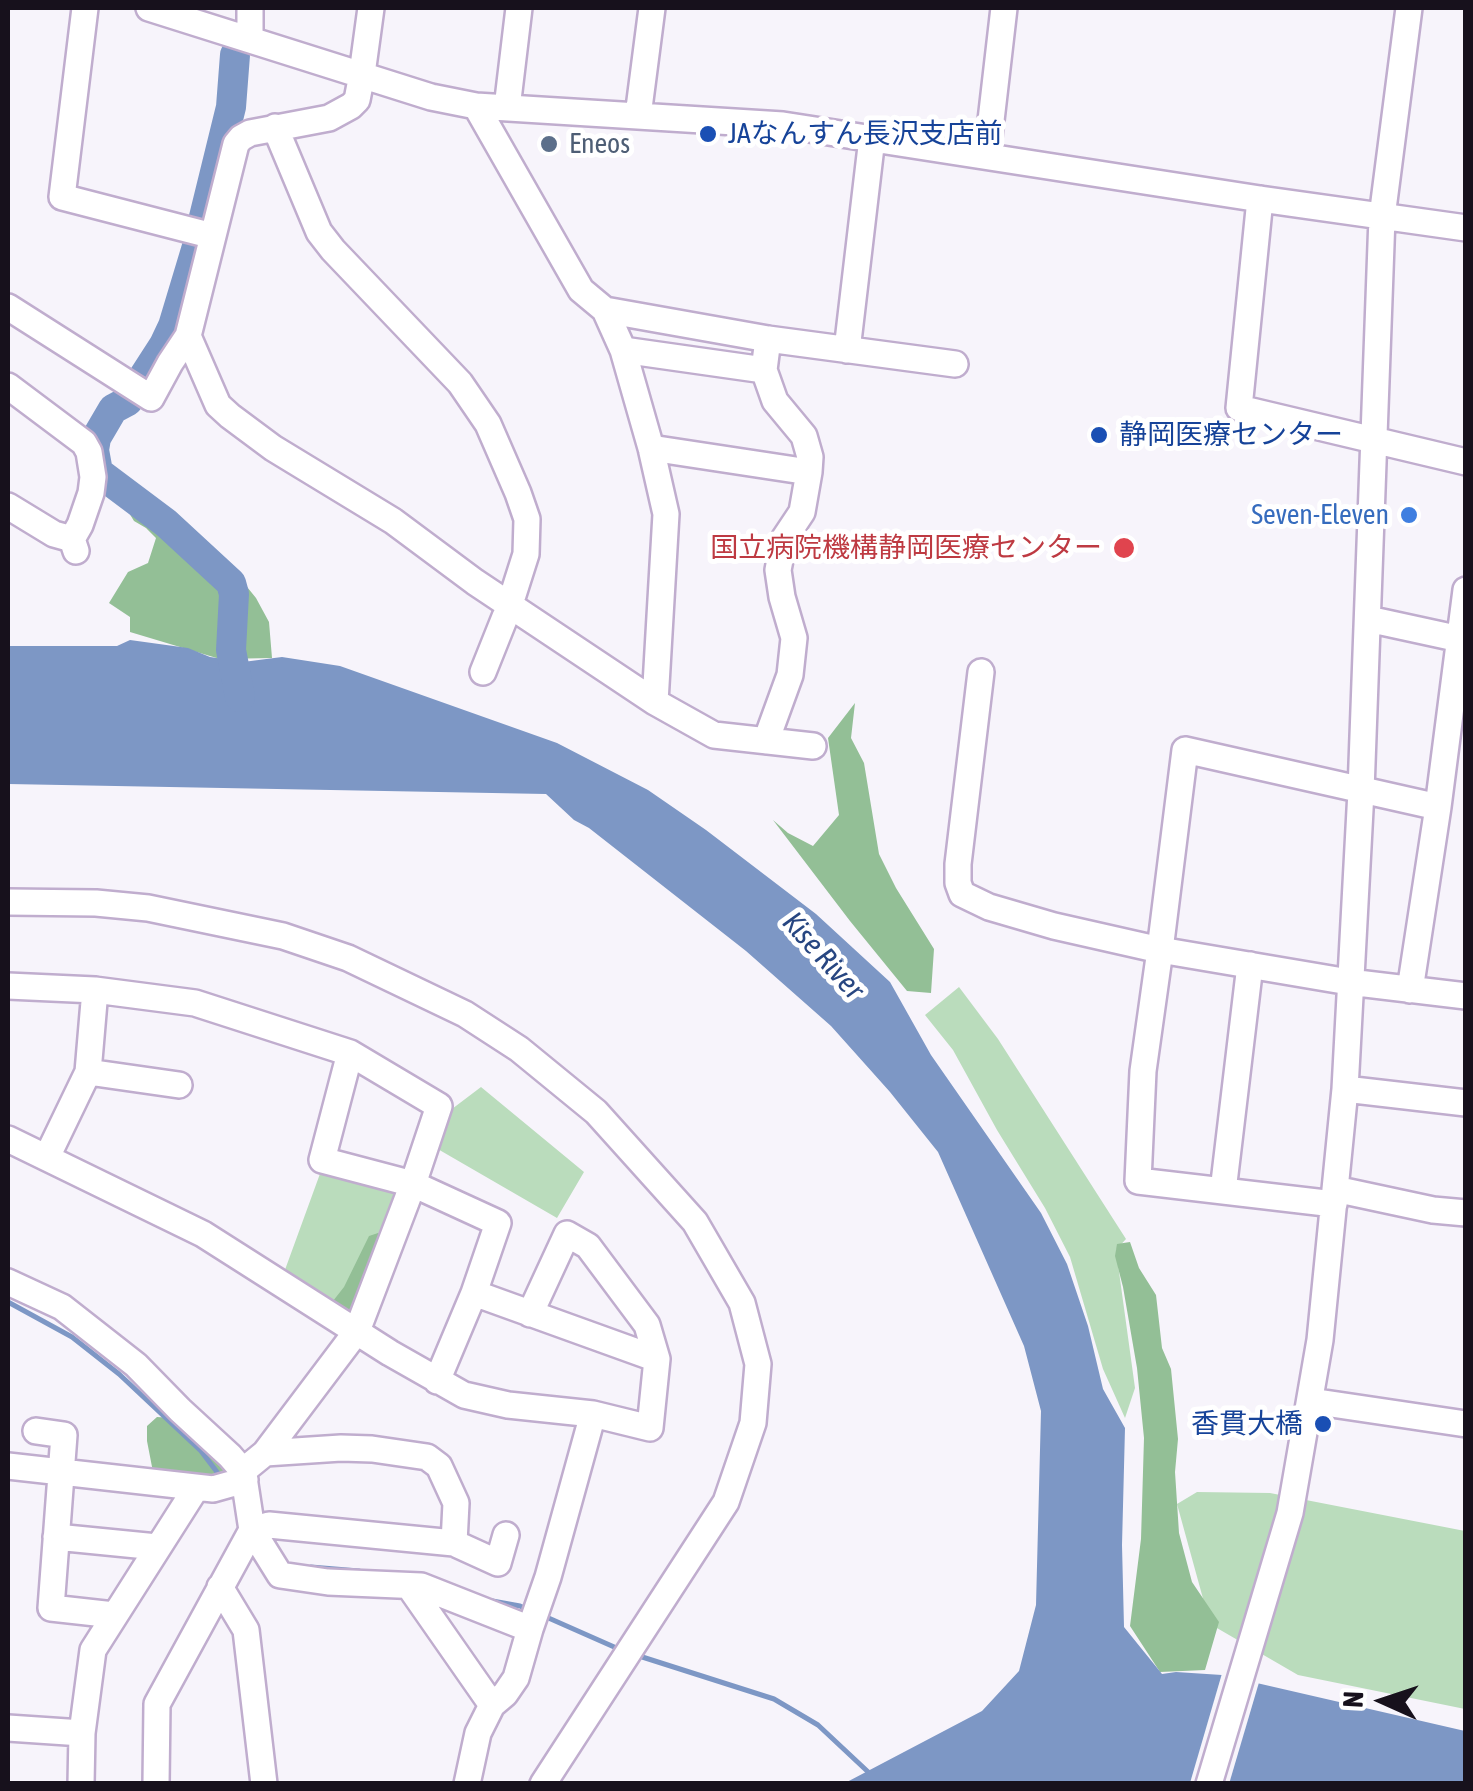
<!DOCTYPE html>
<meta charset="utf-8">
<style>
body{margin:0}
#map{position:relative;width:1473px;height:1791px;overflow:hidden;background:#f7f4fb;font-family:"Asap Condensed",sans-serif}
canvas{display:block}
.frame{position:absolute;inset:0;border:10px solid #17111c;pointer-events:none}
.north{position:absolute;left:1333px;top:1651px;width:100px;height:100px;-webkit-text-stroke:8px #fff;paint-order:stroke;rotate:273deg;font-size:28px;font-weight:700;line-height:40px;text-align:center;color:#17111c}
.north::after{content:'';display:block;margin:auto;width:35px;height:45px;background:#17111c;clip-path:polygon(50% 0,100% 100%,50% 72%,0 100%)}
</style>
<div id="map">
<canvas width="1473" height="1791"></canvas>
<div class="frame"></div>
<div class="north">N</div>
</div>
<script>
const c = document.querySelector('canvas').getContext('2d');
c.lineJoin = 'round';
function paint(path, color) { c.fillStyle = color; c.fill(path, 'evenodd'); }
const toPath = rows => new Path2D(rows.map(r => 'M' + r).join(''));
function stroke(path, color, width, dash) { c.strokeStyle = color; c.lineWidth = width; c.lineCap = dash ? 'butt' : 'round'; c.setLineDash(dash || []); c.stroke(path); }
function label(font, color, halo, rows, align = 'center') {
  c.font = font + ' "Asap Condensed","Noto Sans JP",sans-serif'; c.lineWidth = 10; c.setLineDash([]); c.textBaseline = 'middle'; c.strokeStyle = halo; c.fillStyle = color; for (const [text, x, y, turn = 0] of rows) {
    c.save(); c.translate(x, y); c.rotate((+turn || 0) * Math.PI / 180); c.textAlign = isNaN(turn) ? turn : align; if (halo) c.strokeText(text, 0, 0); c.fillText(text, 0, 0); c.restore();
  }
}
const green = toPath([
 [959,987,998,1039,1126,1239,1116,1250,1135,1388,1125,1418,1103,1369,1070,1257,1045,1208,997,1130,953,1050,925,1015],
 [481,1087,584,1172,557,1218,436,1148,448,1112],
 [321,1171,401,1190,352,1321,282,1278],
 [1197,1492,1270,1493,1465,1531,1465,1709,1298,1675,1210,1624,1177,1504]
]);
const forest = toPath([
 [114,469,163,507,239,577,256,598,269,622,272,658,220,659,130,632,130,617,109,603,128,572,148,563,156,538,146,528,134,521,109,480],
 [855,703,851,738,864,763,879,854,896,888,934,949,931,993,907,991,850,921,773,820,788,833,813,846,839,815,828,738],
 [378,1233,389,1238,352,1321,340,1314,333,1301,344,1287,369,1236],
 [1130,1242,1139,1268,1156,1295,1162,1348,1171,1369,1178,1439,1175,1472,1179,1533,1192,1582,1219,1622,1205,1670,1160,1672,1130,1626,1141,1539,1144,1438,1137,1368,1123,1287,1115,1256,1117,1244],
 [157,1417,174,1418,220,1458,231,1481,153,1472,147,1441,147,1426]
]);
const water = toPath([
 [130,640,188,648,210,657,243,662,282,657,340,666,557,743,648,790,706,830,816,914,890,982,931,1055,1041,1213,1067,1264,1088,1326,1103,1389,1125,1428,1122,1545,1124,1627,1162,1674,1176,1672,1222,1675,1465,1731,1465,1783,845,1783,982,1711,1019,1671,1036,1605,1041,1411,1024,1346,938,1152,890,1092,831,1026,746,951,589,828,574,820,546,794,8,784,8,646,117,646]
]);
const pier = toPath([
 [1223,1670,1260,1679,1229,1784,1190,1783]
]);
const stream = toPath([
 [8,1302,72,1337,119,1374,201,1451,220,1476],
 [311,1567,359,1571],
 [487,1600,520,1606,529,1610],
 [544,1616,621,1650],
 [636,1655,774,1699,818,1725,881,1784]
]);
const river = toPath([
 [202,225,231,107,235,55],
 [144,376,164,345,173,326,198,243],
 [128,401,113,409,96,438,94,450,98,472,166,523,231,583,234,594,231,650,240,697]
]);
const minor = toPath([
 [85,8,62,197,213,236],
 [149,8,431,97,476,106,783,125,1260,199,1466,228],
 [250,8,250,38],
 [476,106,581,290,605,310,623,350,651,448,666,514,655,702],
 [507,108,519,8],
 [638,116,652,8],
 [275,127,319,232,333,250,460,383,488,424,518,493,527,519,526,554,513,595],
 [987,155,1004,8],
 [1260,199,1239,408,1466,462],
 [8,307,151,398,170,363,188,336,236,144,241,138,250,133,329,118,351,106,357,100,362,74,371,8],
 [605,310,768,339,955,364],
 [188,336,218,405,230,416,273,448,393,521,475,582,655,702,714,735,813,746],
 [768,339,764,370,775,401,804,436,810,457,809,472],
 [623,350,764,370],
 [847,350,872,138],
 [8,386,84,443,89,452,93,477,91,493,80,525,72,539],
 [651,448,809,472,802,512,784,539,778,570,782,597,794,638,790,675,766,741],
 [8,506,54,534,72,539,76,551],
 [1368,619,1460,639],
 [483,672,505,617],
 [981,672,958,864,958,883,962,894,989,907,1054,926,1160,950,1349,982,1466,996],
 [8,902,96,903,148,908,283,936,348,958,465,1014,519,1049,596,1112,695,1222,742,1303,758,1364,753,1423,726,1502,543,1784],
 [8,986,95,990,195,1003,350,1053,439,1106,413,1184,357,1331,265,1453,243,1471],
 [1410,990,1438,807,1466,590],
 [350,1053,322,1160,413,1184,498,1223,474,1293,437,1381],
 [88,1072,179,1085],
 [1345,1089,1466,1103],
 [8,1139,203,1234,390,1353,464,1395,508,1405,593,1414,650,1428,657,1359,474,1293],
 [47,1157,88,1072,95,990],
 [1335,1189,1433,1210,1466,1213],
 [1223,1191,1250,965],
 [1334,1204,1138,1181,1143,1071,1160,950,1185,750,1438,807],
 [8,1282,62,1307,136,1365,180,1410,230,1456,243,1471,252,1530,280,1575,328,1582,421,1586,530,1629,516,1678,505,1694,492,1705,478,1733,467,1784],
 [530,1314,567,1234,588,1246,647,1325,657,1359],
 [1311,1401,1466,1424],
 [36,1431,64,1435,51,1608,114,1615],
 [265,1453,341,1448,372,1449,427,1457,439,1466,456,1503,454,1543],
 [8,1466,213,1489,245,1480],
 [56,1537,157,1547],
 [409,1586,492,1705],
 [220,1587,246,1630,264,1784],
 [530,1629,548,1577,593,1414],
 [8,1728,82,1733,93,1650,196,1488],
 [81,1784,82,1733],
 [156,1784,157,1704,252,1530,269,1525,454,1543,498,1563,506,1535],
 [1209,1784,1290,1513,1320,1340,1345,1089,1361,791,1382,217,1409,8]
]);
const markers = [
 [708,134,10,"#1a4fb4"],
 [549,144,10,"#5c6f8a"],
 [1099,435,10,"#1a4fb4"],
 [1409,515,10,"#3f7fe0"],
 [1124,548,12,"#e0444e"],
 [1323,1424,10,"#1a4fb4"]
];
const transitNames = [
 ["JAなんすん長沢支店前",728,134],
 ["静岡医療センター",1119,435],
 ["香貫大橋",1303,1424,"right"]
];
const serviceNames = [
 ["Eneos",569,144]
];
const shopNames = [
 ["Seven-Eleven",1389,515]
];
const healthNames = [
 ["国立病院機構静岡医療センター",1102,548]
];
const waterNames = [
 ["Kise River",823,956,48]
];
paint(green, '#badcbc');
paint(forest, '#93bf96');
paint(water, '#7d97c5');
paint(pier, '#f7f4fb');
stroke(stream, '#7d97c5', 5);
stroke(river, '#7d97c5', 30);
stroke(minor, '#c0adce', 30);
stroke(minor, '#fff', 25);
for (const [x, y, r, color] of markers) { const dot = new Path2D(); dot.arc(x, y, r, 0, 2 * Math.PI); c.fillStyle = color; c.fill(dot); stroke(dot, '#fff', 4); }
label('28px', '#164399', '#fff', transitNames, 'left');
label('28px', '#4e5e75', '#fff', serviceNames, 'left');
label('28px', '#366cbe', '#fff', shopNames, 'right');
label('28px', '#be3a42', '#fff', healthNames, 'right');
label('italic 30px', '#274681', '#fff', waterNames);
</script>
